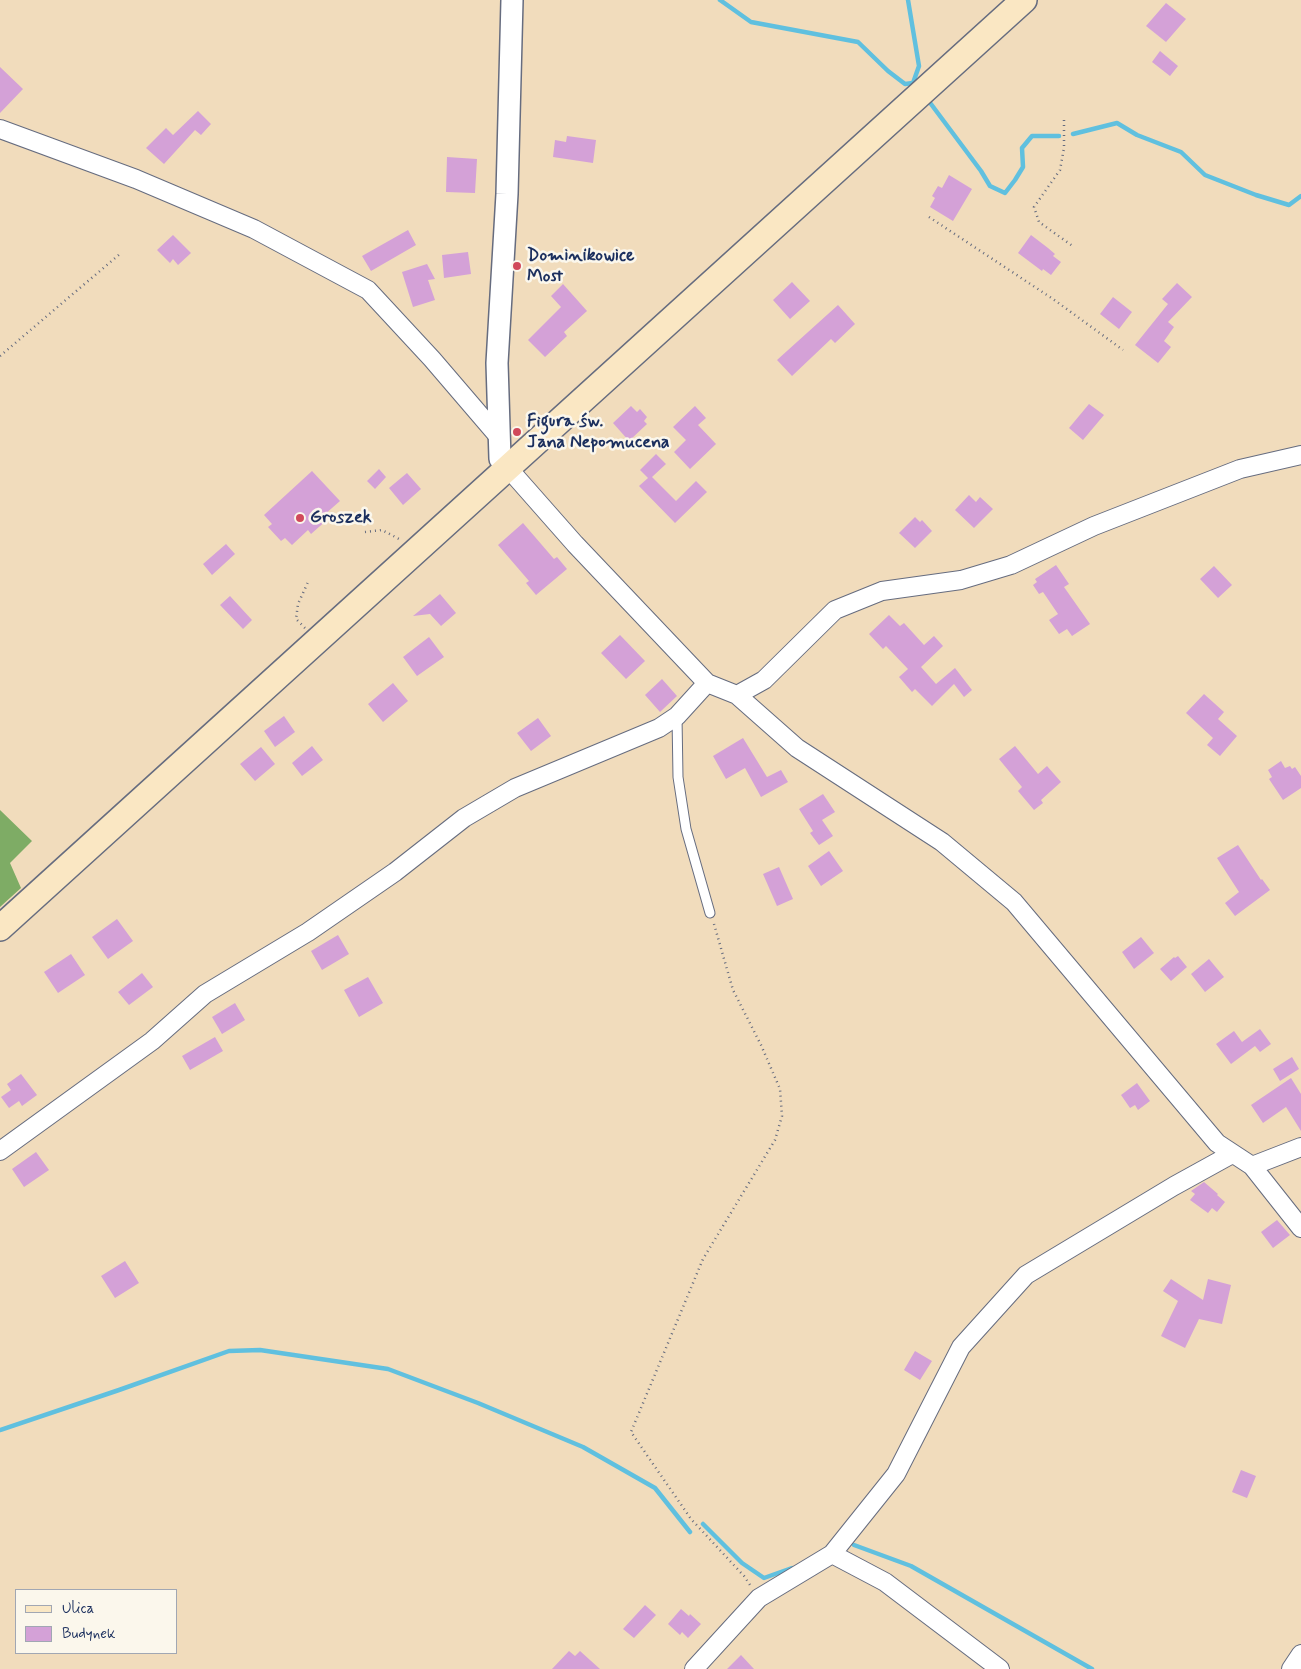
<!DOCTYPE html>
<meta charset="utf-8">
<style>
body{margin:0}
#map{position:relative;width:1301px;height:1669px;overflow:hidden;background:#f1dcbc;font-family:Mynerve,sans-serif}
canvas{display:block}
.legend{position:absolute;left:15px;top:1589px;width:162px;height:65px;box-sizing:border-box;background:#fbf7ec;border:1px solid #a1a7b3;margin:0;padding:6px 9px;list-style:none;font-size:15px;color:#1b2f5e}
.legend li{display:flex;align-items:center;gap:10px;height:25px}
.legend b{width:25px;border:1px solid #a1a7b3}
</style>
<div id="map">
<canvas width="1301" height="1669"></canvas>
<ul class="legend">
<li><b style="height:6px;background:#fae7c3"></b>Ulica</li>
<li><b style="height:14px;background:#d4a1d7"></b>Budynek</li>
</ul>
</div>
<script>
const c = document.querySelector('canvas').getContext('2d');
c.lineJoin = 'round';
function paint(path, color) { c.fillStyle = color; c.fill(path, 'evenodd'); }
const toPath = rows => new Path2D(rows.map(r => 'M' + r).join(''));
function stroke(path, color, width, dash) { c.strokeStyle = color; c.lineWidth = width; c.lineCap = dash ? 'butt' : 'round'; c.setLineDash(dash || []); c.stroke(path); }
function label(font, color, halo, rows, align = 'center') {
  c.font = font + ' Mynerve,sans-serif'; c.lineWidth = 5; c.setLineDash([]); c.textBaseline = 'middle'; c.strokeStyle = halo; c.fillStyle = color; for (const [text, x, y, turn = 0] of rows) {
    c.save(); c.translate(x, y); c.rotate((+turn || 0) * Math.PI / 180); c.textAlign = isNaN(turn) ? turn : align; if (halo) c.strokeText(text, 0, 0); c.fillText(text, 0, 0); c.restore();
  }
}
const forest = toPath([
 [0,810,32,841,10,863,21,888,0,907]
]);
const stream = toPath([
 [720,0,751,22,858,42,888,71,905,84,913,83,919,66,908,0],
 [931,104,981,171,990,186,1005,193,1015,180,1023,167,1022,148,1032,136,1059,136],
 [1073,134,1117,123,1137,135,1181,152,1205,175,1256,195,1289,205,1301,196],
 [0,1430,119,1390,229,1351,260,1350,388,1369,478,1403,583,1447,655,1488,690,1532],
 [703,1524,742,1563,764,1578,792,1568],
 [854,1545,911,1566,1092,1669]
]);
const building = toPath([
 [1166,3,1186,19,1166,42,1146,26],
 [1160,51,1178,66,1170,76,1152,62],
 [0,67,23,89,0,113],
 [198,111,211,124,201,135,195,130,164,164,146,148,166,128,173,135],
 [567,136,596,140,593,163,553,157,555,140,566,142],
 [447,157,477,159,475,193,446,192],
 [949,175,972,189,953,221,930,207,935,198,932,196,938,186,942,188],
 [408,230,416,245,371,271,362,256],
 [173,235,191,253,178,265,173,259,170,263,157,250],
 [1031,235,1048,248,1055,254,1053,256,1061,262,1051,275,1043,269,1042,271,1018,253],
 [468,252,471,274,444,278,442,255],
 [427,264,435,279,428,280,435,300,413,307,402,272],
 [792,282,810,301,790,319,773,300],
 [1177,283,1192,297,1168,322,1174,327,1164,341,1171,347,1158,363,1135,345,1168,304,1162,299],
 [563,284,587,311,564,332,567,336,545,357,528,340,561,307,551,296],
 [1113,297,1132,312,1119,329,1100,314],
 [838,305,855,324,835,343,831,339,792,376,777,360],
 [1089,404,1104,415,1083,440,1069,428],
 [631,406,637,412,640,409,647,417,644,421,647,424,629,441,613,423],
 [695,406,706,418,698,425,716,444,690,469,674,452,686,440,673,427],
 [656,454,666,464,652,477,676,501,696,481,707,492,675,523,639,486,648,478,640,470],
 [379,469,386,477,375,489,367,481],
 [312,471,340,501,324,515,328,519,311,534,308,530,292,545,285,538,281,541,268,527,272,524,264,515],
 [407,473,421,489,403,505,389,488],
 [969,495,976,502,980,497,993,509,974,528,955,510],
 [915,517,920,522,922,520,932,531,915,548,899,533],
 [523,523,554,559,557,557,567,569,536,595,526,583,529,581,498,545],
 [226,544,235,554,212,575,203,564],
 [1056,565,1069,584,1064,587,1090,624,1072,636,1067,629,1059,634,1049,620,1058,614,1043,592,1039,594,1033,585,1037,582,1035,579],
 [1214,566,1232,585,1218,598,1200,579],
 [440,594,456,613,441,626,430,614,413,616],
 [230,596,252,620,243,629,220,605],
 [889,615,900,626,904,623,924,645,934,636,943,646,921,667,936,684,955,668,972,690,964,697,954,684,932,706,915,689,912,692,899,677,908,669,886,646,883,649,869,634],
 [620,635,645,661,626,679,601,653],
 [429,637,444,657,417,676,403,657],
 [662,679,677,696,660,712,645,695],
 [393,683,408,701,383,722,368,704],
 [1204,694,1224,712,1218,719,1237,736,1220,756,1207,745,1213,738,1186,713],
 [284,716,295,732,275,747,264,731],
 [538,718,551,736,531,751,517,733],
 [743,738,767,777,781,770,788,782,761,797,745,768,726,779,713,756],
 [312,746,323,760,302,776,292,763],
 [1015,746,1038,774,1047,766,1061,782,1041,800,1043,803,1034,810,1018,791,1022,787,999,759],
 [261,747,275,764,255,781,240,764],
 [1281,761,1285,768,1290,766,1292,769,1295,767,1301,776,1301,788,1283,800,1269,779,1272,777,1268,770],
 [823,794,835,812,822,820,833,836,819,845,810,833,813,831,799,809],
 [1238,845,1261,880,1262,879,1270,890,1235,916,1225,903,1239,892,1217,858],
 [829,851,843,871,821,886,808,866],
 [779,867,793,899,777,906,763,874],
 [117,919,133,941,108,959,92,937],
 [338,935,349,954,322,970,311,951],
 [1141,937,1154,953,1134,969,1122,952],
 [71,954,85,975,58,993,44,972],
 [1178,956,1187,967,1171,981,1160,969,1174,957,1175,958],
 [1209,959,1224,977,1205,992,1191,974],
 [142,973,153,987,129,1005,118,992],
 [368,977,383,1003,359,1017,344,990],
 [235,1003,245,1020,222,1034,212,1017],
 [1260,1029,1271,1044,1260,1052,1255,1046,1231,1064,1216,1044,1234,1031,1242,1042],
 [215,1037,223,1051,190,1070,182,1056],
 [1292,1057,1299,1069,1280,1081,1273,1069],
 [21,1074,37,1095,22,1106,19,1101,9,1108,1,1097,11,1090,7,1084],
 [1291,1078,1301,1094,1301,1131,1286,1107,1263,1123,1251,1105],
 [1137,1083,1150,1101,1138,1110,1135,1105,1130,1108,1121,1095],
 [36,1152,49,1170,24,1187,12,1169],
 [1204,1182,1218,1194,1217,1195,1225,1202,1217,1212,1212,1208,1208,1213,1190,1200,1195,1194,1191,1191],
 [1277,1220,1290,1235,1273,1248,1261,1232],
 [125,1261,139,1283,115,1298,101,1276],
 [1171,1279,1203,1300,1208,1279,1231,1285,1222,1324,1199,1319,1185,1348,1161,1336,1178,1301,1163,1291],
 [915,1351,932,1361,920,1380,904,1370],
 [1241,1470,1256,1476,1247,1498,1232,1492],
 [645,1605,656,1615,634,1638,623,1629],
 [681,1609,689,1616,690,1614,701,1624,688,1638,682,1632,680,1635,668,1624],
 [569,1651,575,1656,580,1651,600,1669,552,1669],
 [741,1655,754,1669,727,1669]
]);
const path = toPath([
 [1064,120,1064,148,1060,170,1034,207,1039,222,1074,247],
 [929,217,1053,299,1123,350],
 [0,356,121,253],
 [365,532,382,530,401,540],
 [305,628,296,619,298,604,308,582],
 [714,924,733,990,761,1045,780,1089,782,1116,775,1140,703,1259,631,1432,691,1519,744,1576,750,1585]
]);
const service = toPath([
 [677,717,678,777,686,829,710,913]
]);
const minor = toPath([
 [0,129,136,179,254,229,368,290,432,359,498,436],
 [508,468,575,544,707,683,737,695,797,748,942,842,1014,902,1217,1143,1252,1166,1301,1228],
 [737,695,764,680,835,610,882,591,961,580,1011,565,1094,526,1240,469,1301,455],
 [0,1151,152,1041,205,994,308,932,395,872,464,818,515,788,659,728,677,716,707,683],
 [1252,1166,1301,1147],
 [832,1554,885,1582,1000,1669],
 [694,1669,759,1598,832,1554,896,1474,961,1347,1026,1275,1174,1186,1232,1154],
 [1291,1669,1301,1654]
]);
const tertiary = toPath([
 [508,468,500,459,497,363,507,194,512,0]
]);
const secondary = toPath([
 [0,928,1024,0]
]);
const markers = [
 [517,266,5,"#d1495b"],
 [517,432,5,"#d1495b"],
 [300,518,5,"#d1495b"]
];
const poiNames = [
 ["Dominikowice",527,256],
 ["Most",527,277],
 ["Figura św.",527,422],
 ["Jana Nepomucena",527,443],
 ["Groszek",310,518]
];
paint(forest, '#7eac65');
stroke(stream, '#60c0df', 4.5);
paint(building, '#d4a1d7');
stroke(service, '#666c7f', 11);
stroke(minor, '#666c7f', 20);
stroke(tertiary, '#666c7f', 24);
stroke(secondary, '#666c7f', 28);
stroke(path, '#666c7f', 2.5, [1, 4]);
stroke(service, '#fff', 9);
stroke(minor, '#fff', 18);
stroke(tertiary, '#fff', 21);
stroke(secondary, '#fae7c3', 25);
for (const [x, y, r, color] of markers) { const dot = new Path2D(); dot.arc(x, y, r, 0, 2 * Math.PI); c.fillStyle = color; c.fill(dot); stroke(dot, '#fbf7ec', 2); }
label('bold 18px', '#1b2f5e', '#fbf7ec', poiNames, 'left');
</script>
